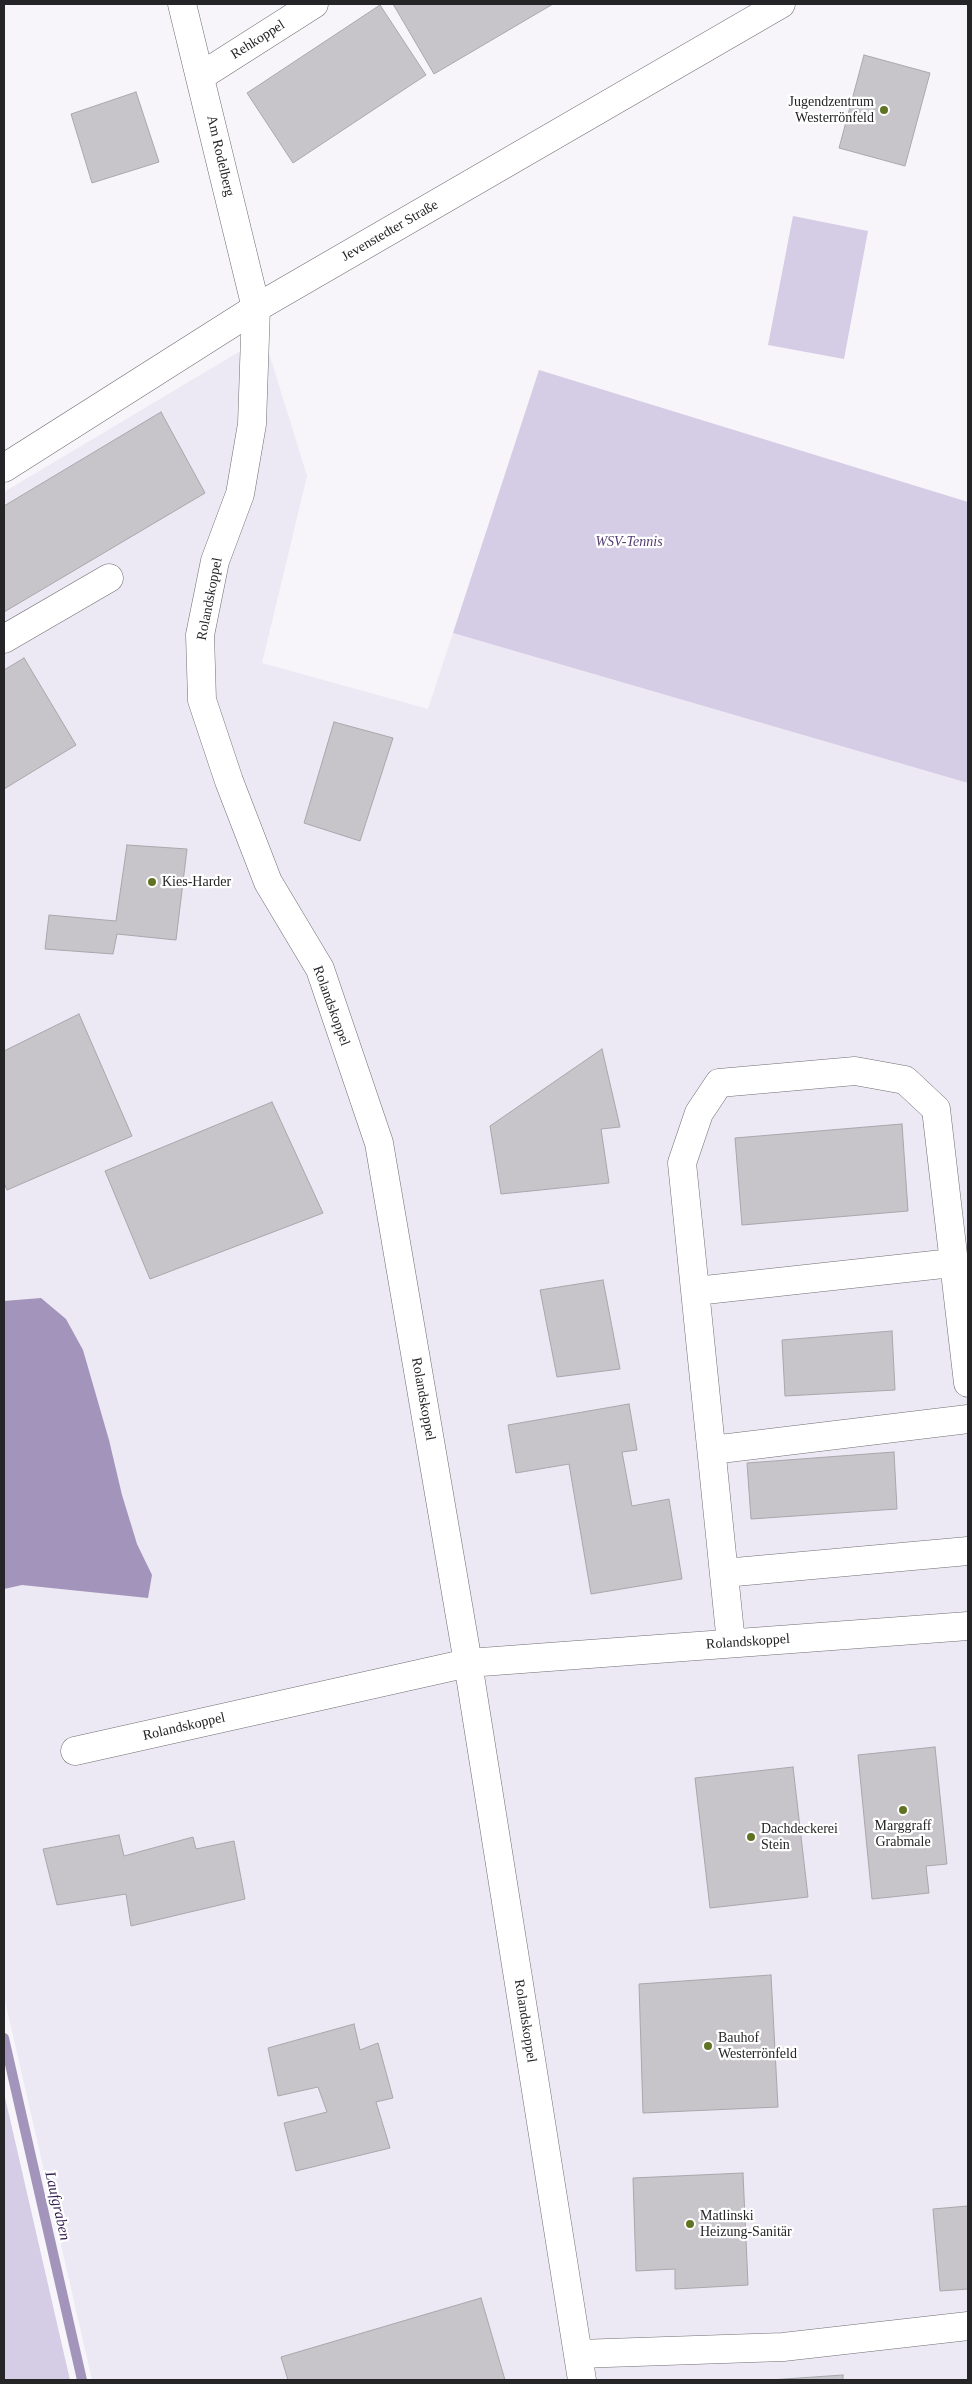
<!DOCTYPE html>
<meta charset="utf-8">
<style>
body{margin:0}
#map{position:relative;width:972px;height:2384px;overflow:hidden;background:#f7f5fa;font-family:"Times New Roman",serif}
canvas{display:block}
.frame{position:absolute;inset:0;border:5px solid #252527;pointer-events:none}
</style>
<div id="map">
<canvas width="972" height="2384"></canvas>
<div class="frame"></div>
</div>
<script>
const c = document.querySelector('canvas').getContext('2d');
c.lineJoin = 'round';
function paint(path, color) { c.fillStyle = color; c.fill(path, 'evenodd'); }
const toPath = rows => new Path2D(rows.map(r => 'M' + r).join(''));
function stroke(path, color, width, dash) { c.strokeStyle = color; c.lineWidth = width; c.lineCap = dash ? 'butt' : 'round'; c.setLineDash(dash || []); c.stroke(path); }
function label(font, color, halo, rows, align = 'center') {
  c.font = font + ' "Times New Roman",serif'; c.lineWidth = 4.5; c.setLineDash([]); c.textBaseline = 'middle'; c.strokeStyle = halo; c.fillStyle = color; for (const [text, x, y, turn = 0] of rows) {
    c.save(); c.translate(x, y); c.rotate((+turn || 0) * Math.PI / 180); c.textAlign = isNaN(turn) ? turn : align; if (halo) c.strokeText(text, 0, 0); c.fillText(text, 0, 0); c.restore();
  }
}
const built = toPath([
 [264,337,307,476,262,663,428,709,453,633,968,783,968,2380,92,2380,4,1996,4,492]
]);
const green = toPath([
 [793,216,868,231,844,359,768,345],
 [539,370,968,502,968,783,453,633],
 [4,2093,70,2380,4,2380]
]);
const water = toPath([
 [41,1298,66,1319,83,1350,109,1440,122,1495,137,1544,152,1575,148,1598,22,1585,4,1589,4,1301]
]);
const stream = toPath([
 [4,2038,82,2380]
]);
const building = toPath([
 [393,4,553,4,434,74,393,4],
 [380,5,426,75,293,163,247,93,380,5],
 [864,55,930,73,905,166,839,148,864,55],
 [136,92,159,162,92,183,71,114,136,92],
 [161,412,205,493,4,612,4,506,161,412],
 [24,658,76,745,4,789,4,670,24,658],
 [334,722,393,738,360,841,304,823,334,722],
 [127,845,187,849,176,940,117,934,113,954,45,949,49,915,116,921,127,845],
 [79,1014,132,1136,7,1190,4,1183,4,1051,79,1014],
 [602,1049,620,1127,601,1129,609,1183,501,1194,490,1126,602,1049],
 [272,1102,323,1213,150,1279,105,1171,272,1102],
 [902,1124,908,1211,742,1225,735,1138,902,1124],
 [603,1280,620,1369,557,1377,540,1290,603,1280],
 [892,1331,895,1390,785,1396,782,1340,892,1331],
 [629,1404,637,1450,622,1452,632,1506,669,1499,682,1579,591,1594,569,1464,516,1473,508,1425,629,1404],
 [894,1452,897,1509,751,1519,747,1463,894,1452],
 [935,1747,947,1864,926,1866,929,1893,872,1899,858,1755,935,1747],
 [793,1767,808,1897,710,1908,695,1778,793,1767],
 [119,1835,124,1856,193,1837,196,1849,234,1841,245,1899,131,1926,126,1894,57,1905,43,1849,119,1835],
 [771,1975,778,2107,643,2113,639,1984,771,1975],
 [354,2024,360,2050,378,2043,393,2098,376,2102,390,2148,296,2171,284,2123,327,2112,318,2087,278,2096,268,2048,354,2024],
 [743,2173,748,2285,675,2289,675,2269,636,2271,633,2178,743,2173],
 [968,2206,968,2289,940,2291,933,2209,968,2206],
 [481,2298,505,2380,288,2380,281,2357,481,2298],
 [843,2375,843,2380,770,2380,843,2375]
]);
const minor = toPath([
 [182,4,256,308,252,424,240,494,215,561,200,635,202,700,229,781,268,882,320,969,379,1143,468,1663,582,2380],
 [201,76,314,4],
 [4,468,256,308,781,4],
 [4,639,109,578],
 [696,1291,952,1263],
 [712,1450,968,1419],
 [724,1573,968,1551],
 [731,1643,682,1163,699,1113,719,1083,855,1071,905,1080,936,1109,968,1383],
 [75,1751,468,1663,968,1626],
 [578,2354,783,2347,968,2326]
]);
const markers = [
 [884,110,5,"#5f7323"],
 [152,882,5,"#5f7323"],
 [903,1810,5,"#5f7323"],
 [751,1837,5,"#5f7323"],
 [708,2046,5,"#5f7323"],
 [690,2224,5,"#5f7323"]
];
const streetNames = [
 ["Rehkoppel",258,40,-32],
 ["Am Rodelberg",220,156,77],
 ["Jevenstedter Straße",390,231,-30],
 ["Rolandskoppel",210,599,-79],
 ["Rolandskoppel",331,1006,70],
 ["Rolandskoppel",423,1399,80],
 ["Rolandskoppel",748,1642,-4],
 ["Rolandskoppel",184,1727,-13],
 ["Rolandskoppel",525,2021,81]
];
const poiNames = [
 ["Jugendzentrum",874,102,"right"],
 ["Westerrönfeld",874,118,"right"],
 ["Kies-Harder",162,882],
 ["Marggraff",903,1826,"center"],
 ["Grabmale",903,1842,"center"],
 ["Dachdeckerei",761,1829],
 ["Stein",761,1845],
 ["Bauhof",718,2038],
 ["Westerrönfeld",718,2054],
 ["Matlinski",700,2216],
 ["Heizung-Sanitär",700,2232]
];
const parkNames = [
 ["WSV-Tennis",629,542]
];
const waterNames = [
 ["Laufgraben",57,2206,77]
];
paint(built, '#ece8f4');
paint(green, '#d5cce5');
paint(water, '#a394bb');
stroke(stream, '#a394bb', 10);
paint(building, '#c7c5ca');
stroke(building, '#a9a8ac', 1);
stroke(minor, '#716f73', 29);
stroke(minor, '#fff', 28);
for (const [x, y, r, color] of markers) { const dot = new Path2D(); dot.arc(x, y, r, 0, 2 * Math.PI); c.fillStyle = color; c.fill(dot); stroke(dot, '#fff', 2); }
label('14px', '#252527', '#fff', streetNames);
label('14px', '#252527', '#fff', poiNames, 'left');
label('italic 14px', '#533d72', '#fff', parkNames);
label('italic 15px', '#372153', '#fff', waterNames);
</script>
